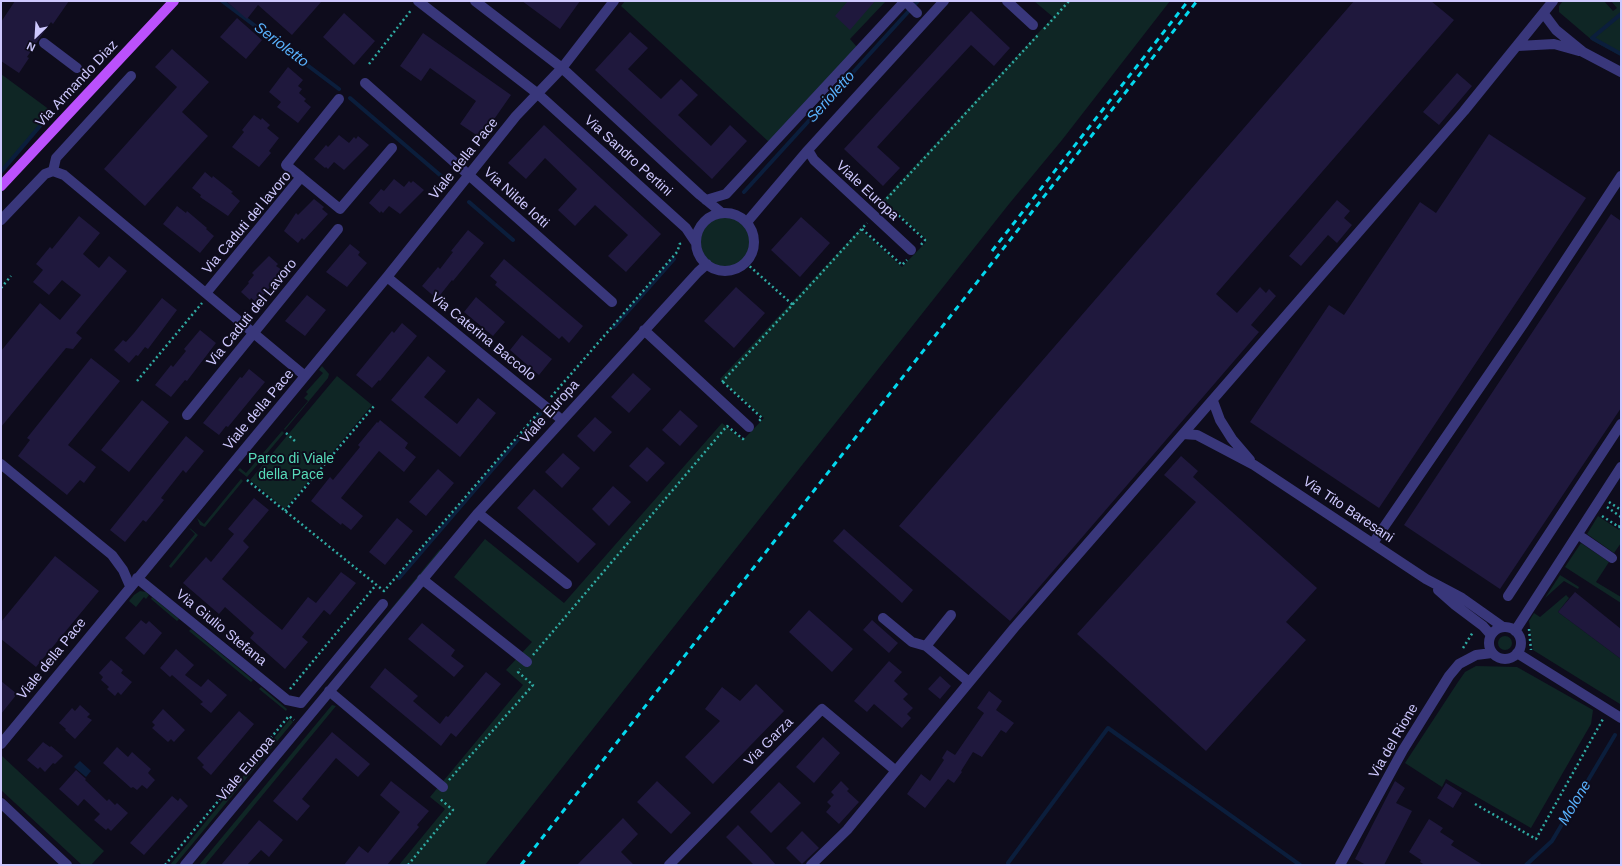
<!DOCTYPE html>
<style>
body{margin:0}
#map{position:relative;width:1622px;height:866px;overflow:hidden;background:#0e0c1c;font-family:Helvetica,sans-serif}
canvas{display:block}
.frame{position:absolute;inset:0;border:2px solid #cec8fe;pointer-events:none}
.north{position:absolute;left:16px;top:16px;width:40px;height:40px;-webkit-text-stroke:3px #0e0c1c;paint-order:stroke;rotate:205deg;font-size:11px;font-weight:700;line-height:16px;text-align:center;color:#cec8fe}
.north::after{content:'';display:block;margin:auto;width:14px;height:18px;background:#cec8fe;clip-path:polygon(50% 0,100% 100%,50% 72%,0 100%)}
</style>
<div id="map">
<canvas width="1622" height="866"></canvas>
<div class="frame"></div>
<div class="north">N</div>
</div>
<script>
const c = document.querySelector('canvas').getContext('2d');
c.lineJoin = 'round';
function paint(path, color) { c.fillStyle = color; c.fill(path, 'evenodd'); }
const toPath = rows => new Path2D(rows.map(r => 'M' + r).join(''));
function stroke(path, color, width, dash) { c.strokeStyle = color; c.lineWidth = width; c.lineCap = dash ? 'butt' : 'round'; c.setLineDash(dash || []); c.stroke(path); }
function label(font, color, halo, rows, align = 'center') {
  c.font = font + ' Helvetica,sans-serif'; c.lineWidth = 4; c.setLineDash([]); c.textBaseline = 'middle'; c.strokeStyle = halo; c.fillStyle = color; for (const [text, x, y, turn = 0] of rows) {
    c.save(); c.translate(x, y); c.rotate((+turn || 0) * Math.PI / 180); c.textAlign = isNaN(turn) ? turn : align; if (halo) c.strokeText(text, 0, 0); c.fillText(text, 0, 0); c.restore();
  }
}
const green = toPath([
 [625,1,886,1,850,39,857,47,769,142,621,6],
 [1034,1,1170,1,1062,140,1009,204,485,865,399,865,445,809,430,797,523,685,506,670,532,642,454,577,485,539,564,603,722,423,743,440,764,418,720,379,860,229,902,267,926,242,925,238,883,200,1053,17],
 [1563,1,1604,1,1613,11,1617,8,1611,1,1621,1,1621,56,1593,41,1559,12,1559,6],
 [1,74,54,113,1,172],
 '700 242a25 25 0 1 1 50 0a25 25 0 1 1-50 0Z',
 [322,366,329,374,328,378,285,430,284,429,308,401,304,398,308,394,306,392,323,373,319,370],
 [337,376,372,405,285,509,250,480],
 [282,431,284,433,247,477,238,470,240,468,246,473],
 [241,479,243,481,205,527,200,525,197,518,204,524],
 [1598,516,1619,530,1621,527,1621,543,1614,553,1587,534],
 [189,528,191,529,198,535,171,568,169,566,195,534],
 [1581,543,1609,562,1596,582,1621,597,1621,603,1565,567],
 [440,549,442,551,339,677,337,675],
 [1560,575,1579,587,1578,589,1564,581,1545,598],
 [140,591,146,592,149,595,146,599,144,597,136,607,129,601,134,595],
 [1566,595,1569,598,1558,612,1621,659,1621,701,1620,704,1533,650,1529,621,1534,613,1540,617],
 [152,597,179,619,177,621,151,599],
 [191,629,253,680,251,682,189,631],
 '1498 643a7 7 0 1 1 14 0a7 7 0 1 1-14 0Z',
 [1476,666,1517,667,1593,710,1591,724,1531,828,1446,779,1442,787,1405,763,1458,682,1465,672],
 [261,687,287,709,286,711,259,689],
 [332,705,336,706,205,865,199,865],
 [290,719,293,722,175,865,170,865],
 [2,756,104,851,91,865,82,865,1,790]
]);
const water = toPath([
 [80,761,91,771,86,777,74,767]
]);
const stream = toPath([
 [222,1,339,89],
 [1621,14,1592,38,1621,54],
 [350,98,447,181],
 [1,172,40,126],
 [744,192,918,1],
 [469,202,513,240],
 [614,327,674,259],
 [399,578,540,414],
 [1008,863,1108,728,1300,865],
 [1526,865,1552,841,1615,735]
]);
const building = toPath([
 [15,1,69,1,53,24,51,22,39,39,27,57,29,58,19,73,1,61,1,22],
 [226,1,322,1,292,35,258,5,247,19],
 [522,1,580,1,560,29],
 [848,1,875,1,850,30,835,16],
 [1354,1,1431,1,1454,20,1216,294,1237,313,1260,287,1266,293,1269,289,1276,296,1251,325,1259,332,1010,621,899,526],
 [971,11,1010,48,994,66,971,45,930,89,877,147,900,168,883,186,844,149],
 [344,13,375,41,354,65,323,37],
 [237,18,262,40,246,59,220,37],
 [630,32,648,48,628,69,661,99,681,79,698,95,678,115,711,146,730,125,747,141,712,179,595,70],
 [423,33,511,95,481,138,460,124,476,101,430,68,421,81,400,66],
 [172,49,209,82,182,112,208,136,145,206,104,169,177,87,155,67],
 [288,67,303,80,298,86,302,89,299,93,306,99,304,101,311,107,298,123,277,107,281,102,269,92],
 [1457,73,1472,86,1439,125,1423,112],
 [254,115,261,120,262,118,270,125,267,128,279,138,269,151,271,153,259,167,232,147,244,132,242,130],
 [544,125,661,234,626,272,608,256,628,235,595,205,575,226,558,210,577,189,545,158,526,179,508,163],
 [1489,134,1586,198,1379,508,1250,422,1329,305,1344,315,1420,202,1436,213],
 [339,135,349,143,354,137,356,139,358,136,369,145,344,170,334,162,328,169,326,167,325,168,314,159,326,145,328,147],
 [205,172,212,178,213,176,233,192,231,193,240,201,228,216,200,197,201,195,192,188],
 [394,179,404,187,409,181,411,183,413,181,424,190,400,214,389,206,383,213,381,211,380,213,369,203,381,189,384,191],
 [314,199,324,207,322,209,328,214,304,240,302,238,298,243,284,231,296,213,298,215],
 [1337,200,1350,211,1344,218,1352,225,1337,243,1328,235,1301,266,1289,256],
 [177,206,186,213,187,211,207,228,206,229,214,236,200,253,163,224],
 [1611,214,1621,221,1621,408,1500,589,1404,525],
 [79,216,100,233,83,254,99,268,109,256,127,271,76,333,82,338,73,349,66,348,1,427,1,351,40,303,60,320,81,295,62,280,49,295,33,282,43,270,36,264,50,247,52,249],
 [801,217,830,243,800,277,771,250],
 [468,230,484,243,453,281,452,280,437,299,422,286,438,267,440,269,453,252,451,251],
 [350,244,360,252,358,255,367,263,347,287,326,272],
 [269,256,278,264,276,266,282,270,278,275,279,276,257,303,251,298,250,300,241,292,249,283,248,282,254,275,252,273],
 [504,259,583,326,569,343,562,336,559,339,495,285,497,282,490,276],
 [736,287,765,313,734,348,704,321],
 [307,295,326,310,305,336,285,321],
 [476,297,505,322,493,336,464,312],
 [162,298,177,310,148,349,145,347,138,356,136,355,129,363,114,350,123,340,126,342,134,333],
 [402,323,417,336,380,381,379,380,372,388,356,375,392,331,394,333],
 [200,330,216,343,187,381,185,380,171,397,155,385,171,365,173,367,186,351,184,349],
 [522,335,552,359,539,375,510,350],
 [428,356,446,371,424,397,457,424,478,398,496,413,460,457,391,400],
 [91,358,120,381,68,445,96,467,84,483,80,480,67,495,18,456,30,440,27,438],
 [249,369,265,382,228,427,226,426,219,435,203,423,240,377,242,378],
 [633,373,651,389,629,413,611,397],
 [142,400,169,422,129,472,101,450],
 [680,410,698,426,680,446,662,430],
 [595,417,612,432,594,452,577,436],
 [380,420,408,443,405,448,416,457,404,472,379,451,341,498,363,516,351,530,342,523,341,525,311,501,330,477,333,480,360,447,358,445,377,422,378,423],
 [186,436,204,451,186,473,183,470,161,498,164,500,146,522,143,520,125,542,110,530],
 [647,447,665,463,647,482,629,466],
 [563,453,580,468,562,488,545,472],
 [1181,456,1198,471,1193,477,1317,588,1286,622,1306,640,1206,751,1077,634,1196,502,1164,475],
 [438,469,454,483,426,516,409,502],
 [613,486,631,502,609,526,592,509],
 [534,489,596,544,578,563,517,508],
 [254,498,269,510,243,541,249,547,222,579,258,610,282,630,308,597,316,603,341,572,356,583,330,615,324,610,302,637,308,642,285,669,250,638,254,633,225,607,219,614,183,583,206,557,211,562,234,534,228,529],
 [397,518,413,531,385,565,369,552],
 [844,529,913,590,902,603,833,541],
 [55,556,99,591,36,667,1,639,1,622],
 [1575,592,1621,629,1621,659,1558,612],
 [809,610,853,649,832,672,789,632],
 [141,620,146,624,149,621,162,633,144,655,125,638],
 [872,620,898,643,889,653,863,630],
 [422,623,455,650,451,656,464,666,454,677,408,639],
 [176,649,194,665,185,675,201,687,208,679,227,695,211,713,200,704,203,702,172,675,170,677,160,668],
 [111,660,123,670,121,673,132,682,121,695,118,692,115,696,107,689,109,687,101,680,103,677,99,673],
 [889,661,902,672,894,681,908,694,903,699,913,708,907,714,911,718,902,728,874,704,867,712,854,701],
 [385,668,418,696,413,701,440,724,446,716,448,717,486,672,501,684,456,737,451,733,441,746,370,687],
 [940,676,951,686,940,699,928,689],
 [1,681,17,694,1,714],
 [756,684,784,711,713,784,685,757,720,721,705,709,722,687,740,701],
 [989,691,1002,701,996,710,1014,723,1006,733,1001,730,982,757,973,752,961,771,962,772,954,783,948,779,925,808,907,794,921,774,930,781,944,760,942,758,947,750,955,755,984,713,977,708],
 [80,705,90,714,87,717,92,720,75,739,65,730,66,729,59,723,72,708,75,711],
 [163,709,185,730,174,742,171,739,168,742,152,728,155,725,152,722],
 [239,711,254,724,211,775,202,767,204,765,197,758],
 [332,732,370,764,358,777,336,758,302,799,310,806,297,821,273,801],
 [823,737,840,753,814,783,796,767],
 [43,742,50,747,51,746,63,756,55,764,53,763,45,772,40,767,38,769,27,760],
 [117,747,128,757,132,752,151,769,148,773,155,780,147,789,142,785,137,790,133,787,131,788,103,763],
 [76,770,86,779,85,780,107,801,109,799,115,805,117,803,128,813,111,831,108,828,106,830,94,820,100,814,84,799,78,806,59,789],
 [391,781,429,811,417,825,419,827,387,865,344,865,359,846,368,853,400,812,380,795],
 [657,781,691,813,671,834,637,802],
 [841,781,849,789,847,791,859,802,839,824,826,812,831,806,827,802,834,795,831,792],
 [1395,781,1405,788,1396,803,1412,811,1384,865,1366,865,1355,859],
 [779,782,801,803,771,833,750,812],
 [1446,783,1462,793,1453,808,1437,798],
 [172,796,178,801,180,798,188,806,144,855,130,843],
 [623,818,638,834,621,852,634,865,577,865],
 [1429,819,1443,828,1440,832,1454,841,1451,845,1483,865,1425,865,1420,862,1421,860,1409,852],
 [259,820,283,840,269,857,261,850,247,865,221,865],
 [738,825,768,856,776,865,754,865,726,837],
 [802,831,819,848,802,864,786,848]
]);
const path = toPath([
 [1044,29,1069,1],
 [369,64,412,9],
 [884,202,925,240,920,246],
 [880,206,1038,35],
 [862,229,902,265,907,260],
 [746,263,793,305],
 [1,288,11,276],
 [137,381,202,303],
 [722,382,867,223],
 [723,382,762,418,758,422],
 [551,397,677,252,680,244,679,240],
 [286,433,296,442],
 [247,480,384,591,538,413],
 [1609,502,1621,510],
 [1607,507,1621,517],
 [285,511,374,406],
 [1602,516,1619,527,1621,523],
 [1529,629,1531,650],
 [1463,648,1473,632],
 [533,655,727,426,743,439,745,436],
 [290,689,376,585],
 [449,780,533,685,518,672,520,669],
 [1475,804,1536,839,1603,719],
 [165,865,289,716,294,720],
 [408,865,453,810,439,798]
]);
const minor = toPath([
 [418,1,538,94,686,228,696,243],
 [475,1,562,68,700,195,722,213],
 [905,1,917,13],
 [1007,1,1033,25],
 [1544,14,1556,30,1583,52,1621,72],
 [44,43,77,68],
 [1518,46,1554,44,1579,51],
 [365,83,612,302],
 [808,150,814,160,911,250],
 [53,171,56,158,131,76],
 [301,177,286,165,339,99],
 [706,200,726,194,905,1],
 '696 242a29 29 0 1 1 58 0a29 29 0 1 1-58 0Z',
 [1,220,45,174,53,171,64,175,305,376],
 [747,222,808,150,944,1],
 [387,277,562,420],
 [206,293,301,177,340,209,392,148],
 [644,330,749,427],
 [1213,401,1220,420,1232,439,1250,460],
 [187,415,338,229],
 [1183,434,1197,435,1254,465,1426,579,1462,598,1503,627],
 [1,464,112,555,123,570,130,586],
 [478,513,567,584],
 [1583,538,1612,558],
 [1373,543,1524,323,1621,176],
 [137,578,287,700,301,703,383,604],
 [422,579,527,662],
 [1438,590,1455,605,1483,626,1491,635],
 [1508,596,1621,424],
 [883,618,912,642,926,646,969,682],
 '1489 643a16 16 0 1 1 32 0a16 16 0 1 1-32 0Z',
 [1515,631,1621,467],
 [926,646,951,615],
 [1517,653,1621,718],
 [329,691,443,787],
 [1,744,387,277,516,116,562,68,614,1],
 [1,803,67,865],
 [185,865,478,513,698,272,707,264],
 [669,865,822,709,896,771],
 [811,865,847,830,1014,628,1464,111,1553,1],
 [1340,865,1403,750,1449,676,1459,664,1476,655,1492,653]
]);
const major = toPath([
 [1,186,174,1]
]);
const rail = toPath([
 [992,251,1188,1],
 [521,865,1197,1]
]);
const streetNames = [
 ["Via Armando Diaz",77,84,-47],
 ["Via Sandro Pertini",628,156,42],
 ["Viale della Pace",464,159,-51],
 ["Viale Europa",867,191,43],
 ["Via Nilde Iotti",516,198,42],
 ["Via Caduti del lavoro",247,223,-50],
 ["Via Caduti del Lavoro",252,313,-51],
 ["Via Caterina Baccolo",483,337,39],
 ["Viale della Pace",259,410,-50],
 ["Viale Europa",550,412,-48],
 ["Via Tito Baresani",1348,510,34],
 ["Via Giulio Stefana",221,628,39],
 ["Viale della Pace",52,659,-51],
 ["Via del Rione",1394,741,-60],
 ["Via Garza",769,742,-45],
 ["Viale Europa",246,769,-50]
];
const parkNames = [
 ["Parco di Viale",291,459],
 ["della Pace",291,475]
];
const waterNames = [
 ["Serioletto",281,45,37],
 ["Serioletto",831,97,-48],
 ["Molone",1575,803,-59]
];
paint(green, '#0f2625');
paint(water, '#0b1e3c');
stroke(stream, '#0b1e3c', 4);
paint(building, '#1f183d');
stroke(path, '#2faba3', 2.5, [2, 3]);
stroke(minor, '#39377b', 10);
stroke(major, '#bb51fc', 10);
stroke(rail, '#04d8ee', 3, [6, 5]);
label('14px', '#cec8fe', '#0e0c1c', streetNames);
label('14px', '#57dbb9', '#0e0c1c', parkNames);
label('italic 15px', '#58b1fc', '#0e0c1c', waterNames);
</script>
